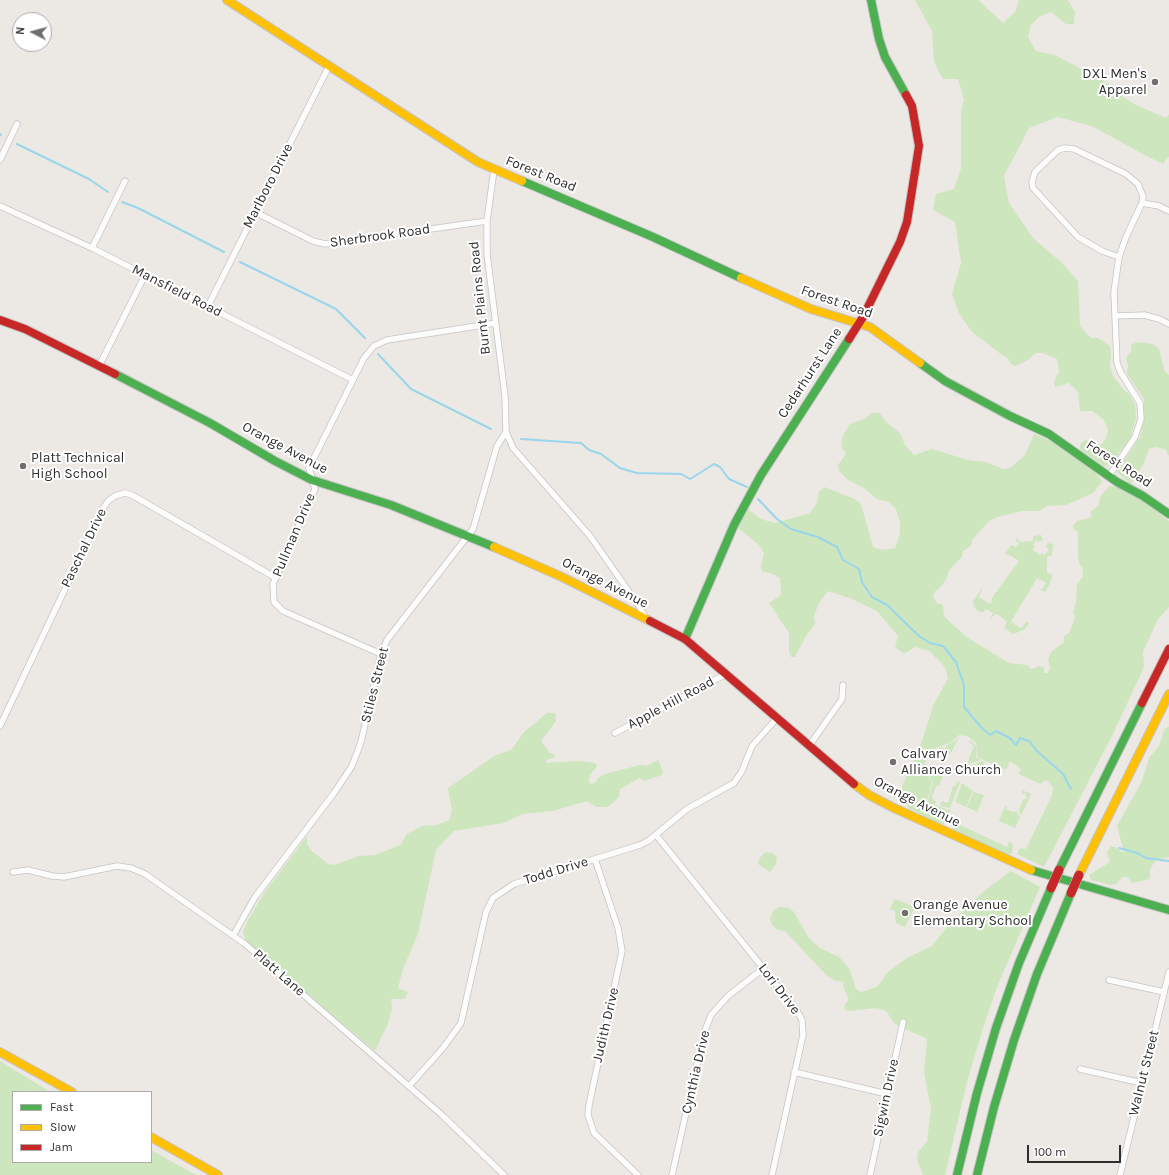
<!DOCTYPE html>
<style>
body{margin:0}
#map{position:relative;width:1169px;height:1175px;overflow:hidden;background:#ece8e4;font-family:Karla,sans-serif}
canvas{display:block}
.legend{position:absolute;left:12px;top:1091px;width:140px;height:72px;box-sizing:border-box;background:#fff;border:1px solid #ababab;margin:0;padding:5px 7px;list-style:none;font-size:12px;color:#2e2e2e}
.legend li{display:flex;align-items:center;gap:8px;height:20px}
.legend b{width:20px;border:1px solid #ababab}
.north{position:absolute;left:12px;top:12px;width:40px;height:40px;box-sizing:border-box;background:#fff;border:1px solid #ababab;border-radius:50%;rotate:276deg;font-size:11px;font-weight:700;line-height:16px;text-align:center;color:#2e2e2e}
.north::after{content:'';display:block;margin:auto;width:14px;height:18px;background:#706f6e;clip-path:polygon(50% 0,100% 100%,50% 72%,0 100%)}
.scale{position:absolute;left:1027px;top:1145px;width:94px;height:18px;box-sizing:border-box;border:2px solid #2e2e2e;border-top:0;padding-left:5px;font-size:12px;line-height:14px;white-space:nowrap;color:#2e2e2e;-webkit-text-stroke:3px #fff;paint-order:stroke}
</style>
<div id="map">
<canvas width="1169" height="1175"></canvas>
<ul class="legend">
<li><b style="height:5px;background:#4caf50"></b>Fast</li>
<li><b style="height:5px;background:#ffc107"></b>Slow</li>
<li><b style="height:5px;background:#c62828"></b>Jam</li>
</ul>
<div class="north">N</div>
<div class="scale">100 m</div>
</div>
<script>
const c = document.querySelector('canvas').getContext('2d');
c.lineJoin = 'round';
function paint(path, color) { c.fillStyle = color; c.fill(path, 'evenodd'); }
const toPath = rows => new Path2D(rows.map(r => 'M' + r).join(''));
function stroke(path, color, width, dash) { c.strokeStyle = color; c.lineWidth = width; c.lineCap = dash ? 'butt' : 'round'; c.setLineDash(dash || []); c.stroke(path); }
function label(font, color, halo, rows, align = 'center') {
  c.font = font + ' Karla,sans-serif'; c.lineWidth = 4; c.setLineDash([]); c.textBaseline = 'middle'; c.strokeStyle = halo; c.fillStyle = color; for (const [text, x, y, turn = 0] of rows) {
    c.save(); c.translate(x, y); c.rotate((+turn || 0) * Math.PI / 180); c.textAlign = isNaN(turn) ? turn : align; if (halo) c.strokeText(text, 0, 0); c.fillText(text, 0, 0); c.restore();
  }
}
const green = toPath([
 [915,0,978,0,1003,23,1015,12,1019,0,1068,0,1075,12,1074,24,1066,24,1051,12,1040,16,1031,25,1028,37,1036,51,1055,55,1072,64,1112,86,1120,95,1136,105,1166,118,1169,114,1169,157,1168,157,1163,164,1139,152,1094,127,1058,117,1029,128,1004,176,1009,203,1033,238,1061,262,1078,281,1080,326,1091,338,1098,338,1110,346,1111,354,1110,364,1113,376,1122,388,1130,395,1135,405,1136,418,1131,437,1109,466,1103,466,1080,449,1080,444,1085,440,1101,445,1106,439,1108,429,1103,419,1092,411,1080,411,1078,392,1069,383,1055,387,1054,382,1059,372,1057,359,1043,353,1036,353,1028,360,1015,366,1010,363,1008,358,1002,355,971,331,959,313,952,294,961,263,955,222,933,210,936,194,954,189,961,169,961,110,964,100,958,79,943,79,934,62,932,31],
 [1137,342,1153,344,1159,349,1165,372,1169,375,1169,456,1165,449,1155,447,1149,449,1144,463,1131,484,1117,472,1140,437,1144,420,1144,399,1127,374,1128,366,1126,358,1131,351,1131,345],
 [872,413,880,413,885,421,900,433,905,445,914,455,932,449,968,460,986,462,1003,469,1010,468,1025,455,1034,434,1054,442,1096,472,1102,482,1093,493,1066,505,1047,506,1039,511,1022,511,998,517,989,521,972,540,971,546,963,551,962,557,949,570,946,580,939,589,935,591,933,597,937,603,943,605,944,616,950,622,968,638,1009,663,1027,665,1031,669,1036,668,1039,666,1044,667,1044,673,1048,673,1050,668,1048,659,1051,652,1064,642,1064,636,1069,633,1075,618,1073,612,1076,602,1077,585,1083,576,1082,567,1080,565,1078,558,1078,533,1074,529,1073,526,1077,521,1092,517,1090,512,1099,505,1100,497,1109,486,1116,487,1141,500,1169,521,1169,607,1158,619,1143,652,1144,667,1112,736,1044,867,1017,854,1020,848,1026,849,1052,795,1053,787,1046,780,1040,784,1019,774,1021,769,1010,761,1006,770,977,757,976,743,967,736,959,735,950,743,933,749,924,764,925,771,932,782,927,802,929,805,935,805,951,811,945,823,942,825,908,808,908,806,902,804,902,786,922,741,933,706,948,678,945,667,929,651,915,647,904,654,895,647,898,636,877,611,852,599,828,591,819,603,814,616,815,624,806,636,795,657,791,657,789,652,789,633,769,603,781,595,780,578,773,574,762,571,761,565,764,553,759,545,738,528,748,509,761,519,775,523,810,513,817,503,819,492,824,487,855,499,861,504,873,547,882,550,895,548,900,533,900,523,896,509,889,502,877,499,864,488,848,480,839,471,838,465,846,454,841,446,843,435,850,424,864,419],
 [1041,535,1043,540,1039,542,1036,540,1033,545,1035,547,1033,550,1040,555,1042,553,1045,555,1049,549,1046,547,1047,543,1053,544,1052,555,1047,557,1047,573,1052,574,1051,581,1045,592,1041,590,1046,583,1037,578,1011,622,1021,628,1027,621,1029,624,1024,630,1013,634,1004,628,1007,622,1000,616,996,614,990,619,993,613,986,609,983,613,978,611,974,607,973,601,983,587,979,597,990,604,993,600,991,599,1019,561,1008,554,1007,555,1005,554,1011,545,1016,547,1019,543,1015,540,1017,538,1020,542,1033,541,1033,536],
 [547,713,555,713,556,721,541,741,549,752,555,755,554,758,546,760,546,763,578,761,594,763,597,765,596,768,590,775,589,782,591,784,595,783,598,778,605,774,640,765,647,766,658,760,663,771,662,775,644,781,640,778,620,789,619,797,608,807,596,807,587,801,553,811,522,814,504,823,454,831,436,850,418,934,403,969,398,988,408,992,405,999,391,999,392,1009,387,1026,375,1051,246,943,243,932,248,920,264,893,307,836,307,844,312,851,328,864,334,865,358,856,375,855,400,845,407,834,422,826,437,825,449,820,452,811,448,788,496,755,511,750,524,732],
 [1169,726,1169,857,1156,860,1150,869,1150,879,1133,883,1127,877,1123,877,1116,884,1111,885,1091,880,1089,875,1110,862,1107,852,1111,846,1115,847,1122,852,1124,852,1117,826,1142,781,1149,758,1159,746,1164,730],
 [962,736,958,739,951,753,948,755,945,747],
 [970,740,976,746,976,757,981,760,969,764,968,761,974,746,969,742],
 [943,747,947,755,943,756,932,754,934,750],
 [983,761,985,762,979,773,971,769,970,766],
 [925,766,935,773,937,771,943,774,942,776,943,777,939,786,937,785,932,796,933,800,936,801,935,804,930,804,928,801,933,782,927,773],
 [958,781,960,782,950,808,940,806,942,801,948,803,953,786,955,786],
 [962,783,973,791,966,807,955,802],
 [1022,790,1031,794,1021,816,1019,810,1023,800,1027,798,1025,793,1022,794],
 [974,792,984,795,977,812,967,807],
 [1005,806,1007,807,1006,809,1013,812,1016,811,1020,817,1015,828,999,821],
 [958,819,958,824,1007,847,1009,842,1012,843,1013,847,1012,853,1008,855,952,829,953,822],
 [765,852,772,853,777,857,776,864,770,872,758,864,759,859],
 [1011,871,1040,887,997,987,983,1028,967,1082,945,1175,923,1175,917,1160,918,1152,927,1141,931,1109,924,1072,927,1039,895,1024,886,1011,876,1008,848,1011,844,1009,845,1004,849,1000,843,986,844,982,836,981,827,976,785,931,778,930,772,925,770,918,773,911,779,907,789,908,794,912,809,938,820,948,839,957,849,968,856,989,861,992,877,987,888,972,907,958,932,946,947,927,984,891],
 [895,899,915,907,905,927,896,923,895,911,890,909],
 [0,1061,50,1092,13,1092,13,1162,151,1162,151,1150,196,1175,0,1175]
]);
const stream = toPath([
 [0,134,1,135],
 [17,144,89,179,108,192],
 [122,202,138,208,224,252],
 [240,262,336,309,365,338],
 [378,354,411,389,491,429],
 [521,439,581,443,589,450,601,454,620,468,637,473,681,474,690,479,714,464,720,467,729,479,747,487],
 [758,499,777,519,791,529,818,537,837,547,843,560,859,569,862,582,872,597,887,605,919,636,930,643,943,646,956,662,964,685,964,707,981,727,990,735,996,731,1010,738,1016,745,1020,738,1029,741,1037,751,1063,774,1071,789],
 [1119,848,1137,853,1146,858,1169,861]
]);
const street = toPath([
 [0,160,17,124],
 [494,170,487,221,487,254,505,396,506,432,513,448,590,536,639,606,647,620],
 [1142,203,1159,206,1169,211],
 [0,206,92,248,353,380],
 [255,212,313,241,325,244,487,221],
 [92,248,125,181],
 [208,306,329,66],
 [1115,316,1144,315,1159,319,1169,324],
 [99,366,145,275],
 [1109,476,1135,437,1141,419,1140,403,1121,373,1117,363,1114,292,1119,257,1126,237,1142,203,1143,196,1138,184,1126,174,1074,149,1065,148,1058,150,1035,172,1032,182,1033,188,1078,237,1102,251,1119,257],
 [381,654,283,611,274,602,273,584,315,489,309,468,364,358,374,346,387,340,496,323],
 [0,726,104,507,108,501,115,496,125,493,132,495,276,578],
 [615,733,726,674],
 [809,746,842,699,843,685],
 [656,835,796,1009,802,1020,803,1035,772,1175],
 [595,859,618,928,622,951,589,1105,588,1115,594,1133,638,1175],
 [13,872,28,870,52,876,64,877,117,866,131,868,145,874,245,944,442,1115,504,1175],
 [234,934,255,897,334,793,352,766,361,742,381,654,387,640,473,529,497,446,506,432],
 [1109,980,1164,992],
 [1080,1069,1142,1083],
 [794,1072,887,1094],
 [409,1086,443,1048,461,1023,486,912,493,898,514,884,640,845,648,841,687,809,734,783,742,771,752,746,777,718],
 [672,1175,704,1033,711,1015,728,996,764,968],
 [870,1175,903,1022],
 [1120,1175,1169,972]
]);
const fast = toPath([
 [871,0,879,39,885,57,906,95],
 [522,181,653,237,741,278],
 [920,363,945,381,1010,416,1049,434,1117,482,1143,496,1169,514],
 [115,374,210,423,275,461,312,480,391,505,494,547],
 [685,639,734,525,761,475,849,339],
 [1031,870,1169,910],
 [1059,870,1142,703],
 [957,1175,977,1093,996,1028,1019,963,1051,888],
 [977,1175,994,1107,1014,1040,1037,974,1071,893]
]);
const slow = toPath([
 [227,0,478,162,522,181],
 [741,278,811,309,870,327,920,363],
 [494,547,562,577,650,621],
 [854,784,869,795,894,808,1031,870],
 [1079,875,1169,694],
 [0,1052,72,1092],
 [151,1137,218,1175]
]);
const jam = toPath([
 [0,320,25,329,115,374],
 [849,339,863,317,900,242,907,222,919,146,912,106,906,95],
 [650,621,685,639,854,784],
 [1142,703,1169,649]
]);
const jamBridge = toPath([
 [1051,888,1059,870],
 [1071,893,1079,875]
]);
const markers = [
 [1155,82,4,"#706f6e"],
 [23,466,4,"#706f6e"],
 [893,762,4,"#706f6e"],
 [905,913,4,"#706f6e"]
];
const poiNames = [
 ["DXL Men's",1147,74,"right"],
 ["Apparel",1147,90,"right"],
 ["Platt Technical",31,458],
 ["High School",31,474],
 ["Calvary",901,754],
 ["Alliance Church",901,770],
 ["Orange Avenue",913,905],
 ["Elementary School",913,921]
];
const streetNames = [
 ["Forest Road",541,174,22],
 ["Marlboro Drive",268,186,-63],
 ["Sherbrook Road",380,236,-8],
 ["Mansfield Road",177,291,27],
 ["Burnt Plains Road",480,298,-96],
 ["Forest Road",837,302,19],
 ["Cedarhurst Lane",810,373,-57],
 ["Orange Avenue",285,448,28],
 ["Forest Road",1119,464,33],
 ["Pullman Drive",294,535,-67],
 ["Paschal Drive",84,548,-64],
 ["Orange Avenue",605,583,27],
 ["Stiles Street",375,685,-76],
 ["Apple Hill Road",671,703,-28],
 ["Orange Avenue",917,802,27],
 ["Todd Drive",556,871,-17],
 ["Platt Lane",279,973,41],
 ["Lori Drive",779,989,53],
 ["Judith Drive",606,1025,-77],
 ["Cynthia Drive",696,1072,-77],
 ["Walnut Street",1144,1073,-76],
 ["Sigwin Drive",886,1098,-78]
];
paint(green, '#cee6be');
stroke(stream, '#99d6ec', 2);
stroke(street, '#c5c4c5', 7);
stroke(fast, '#c5c4c5', 10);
stroke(slow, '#c5c4c5', 10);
stroke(jam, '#c5c4c5', 10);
stroke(street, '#fcfcfb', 5.5);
stroke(fast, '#4caf50', 8);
stroke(slow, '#ffc107', 8);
stroke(jam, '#c62828', 8);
stroke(jamBridge, '#c6c5c4', 10, []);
stroke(jamBridge, '#c62828', 9);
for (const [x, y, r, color] of markers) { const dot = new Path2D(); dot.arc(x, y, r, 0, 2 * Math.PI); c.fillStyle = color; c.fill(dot); stroke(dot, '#fff', 1.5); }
label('14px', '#2e2e2e', '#fff', poiNames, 'left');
label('14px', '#2e2e2e', '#fff', streetNames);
</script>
